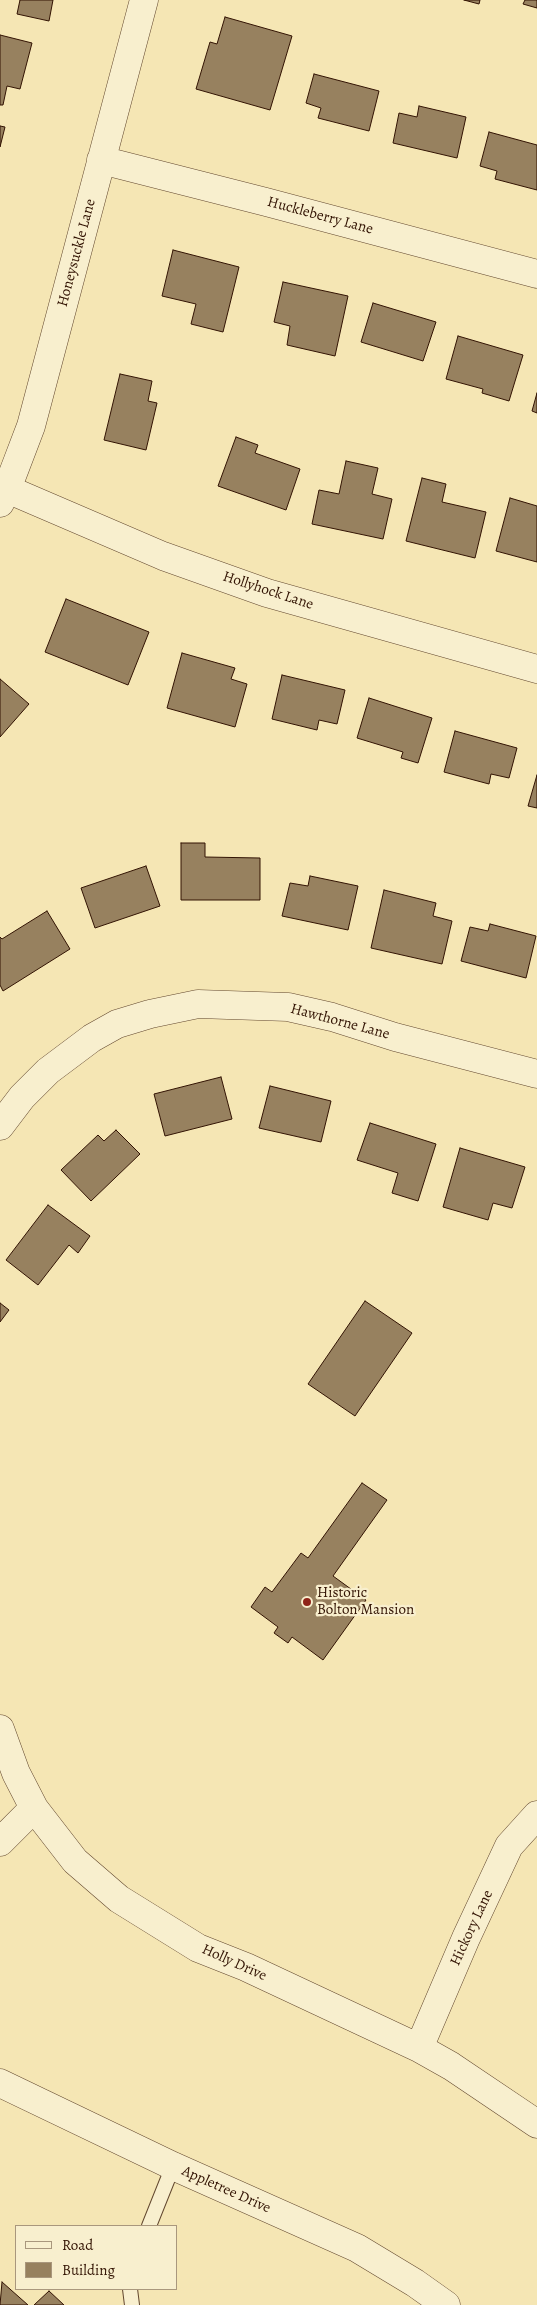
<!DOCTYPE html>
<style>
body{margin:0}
#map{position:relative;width:537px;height:2305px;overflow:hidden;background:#f5e6b4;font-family:Alegreya,serif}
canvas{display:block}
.legend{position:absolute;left:15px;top:2225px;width:162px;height:65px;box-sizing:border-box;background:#f8efce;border:1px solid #a9977d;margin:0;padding:6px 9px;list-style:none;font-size:15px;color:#321303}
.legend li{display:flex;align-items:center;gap:10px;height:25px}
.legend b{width:25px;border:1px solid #a9977d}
</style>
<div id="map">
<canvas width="537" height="2305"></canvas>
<ul class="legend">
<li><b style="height:6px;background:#f8efce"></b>Road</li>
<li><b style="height:14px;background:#97815f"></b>Building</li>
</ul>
</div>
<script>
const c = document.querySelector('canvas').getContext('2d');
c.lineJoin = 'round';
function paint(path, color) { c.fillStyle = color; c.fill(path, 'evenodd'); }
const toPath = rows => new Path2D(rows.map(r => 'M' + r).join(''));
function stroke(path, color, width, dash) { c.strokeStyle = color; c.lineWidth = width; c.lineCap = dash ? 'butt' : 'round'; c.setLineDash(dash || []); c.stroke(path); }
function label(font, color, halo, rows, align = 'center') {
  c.font = font + ' Alegreya,serif'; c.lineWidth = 4.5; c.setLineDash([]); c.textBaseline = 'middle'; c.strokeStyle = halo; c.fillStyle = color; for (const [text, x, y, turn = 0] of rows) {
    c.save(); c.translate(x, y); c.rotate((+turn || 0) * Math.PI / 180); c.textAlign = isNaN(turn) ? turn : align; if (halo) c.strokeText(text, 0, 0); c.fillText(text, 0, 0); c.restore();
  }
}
const building = toPath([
 [20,0,53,0,49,21,17,14,20,0],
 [464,0,480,0,479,4,464,0],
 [525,0,537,0,537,8,523,4,525,0],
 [225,17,292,36,270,110,196,89,210,42,217,44,225,17],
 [0,35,32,43,20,89,7,86,3,105,0,105,0,35],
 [314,74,379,91,369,131,318,118,321,108,306,103,314,74],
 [419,106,466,117,457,158,393,143,399,113,417,117,419,106],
 [0,126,5,127,0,147,0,126],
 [489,132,537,145,537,190,495,179,497,171,480,166,489,132],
 [173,250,239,267,223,332,191,324,196,304,162,296,173,250],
 [283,282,348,296,335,356,287,345,290,326,274,322,283,282],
 [373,303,436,322,423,361,361,342,373,303],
 [458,336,523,355,509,401,482,393,483,389,446,379,458,336],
 [120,374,152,381,148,401,157,403,146,450,104,440,120,374],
 [537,393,537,413,532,411,537,393],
 [236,437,258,445,255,453,300,469,286,510,218,486,236,437],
 [346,461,378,468,372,494,392,499,383,539,312,524,319,490,339,494,346,461],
 [422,478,446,484,442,502,486,512,475,558,406,541,422,478],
 [510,498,537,506,537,562,496,551,510,498],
 [66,599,149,632,128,685,45,652,66,599],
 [182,653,235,668,231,679,247,684,235,727,167,708,182,653],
 [282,675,345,690,337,724,319,720,317,730,272,719,282,675],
 [0,679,29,704,0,737,0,679],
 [369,698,432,718,418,763,401,758,403,752,357,738,369,698],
 [455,731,517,748,509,778,491,774,489,784,444,772,455,731],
 [537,775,537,808,528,806,537,775],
 [181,843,205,843,205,857,260,858,260,900,181,900,181,843],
 [146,866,160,906,95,928,81,888,146,866],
 [310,876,358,886,348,930,282,916,290,883,308,886,310,876],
 [384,890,436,903,433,916,452,921,442,964,371,948,384,890],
 [47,911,70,949,3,991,0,985,0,937,2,939,47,911],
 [490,924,536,936,526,978,461,961,470,927,488,931,490,924],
 [221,1077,232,1119,165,1136,154,1094,221,1077],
 [270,1086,331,1101,321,1142,259,1128,270,1086],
 [370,1123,436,1144,418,1201,392,1193,398,1173,357,1160,370,1123],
 [116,1130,140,1154,91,1201,61,1170,98,1135,104,1141,116,1130],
 [460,1148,525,1167,512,1208,493,1203,488,1220,443,1207,460,1148],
 [48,1205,90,1236,78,1253,69,1245,38,1285,6,1260,48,1205],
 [365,1301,412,1333,355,1416,308,1384,365,1301],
 [0,1303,9,1310,0,1322,0,1303],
 [362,1483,387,1500,333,1576,366,1600,323,1660,292,1637,288,1643,274,1633,278,1627,251,1607,265,1587,272,1592,301,1553,308,1558,362,1483],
 [2,2282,28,2305,0,2305,2,2282],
 [49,2291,64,2305,34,2305,49,2291]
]);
const lane = toPath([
 [149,2226,173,2166],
 [130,2289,132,2305]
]);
const street = toPath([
 [101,160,266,202,537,274],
 [7,489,163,556,267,593,537,669],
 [0,503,7,489,31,426,144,0],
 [0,1126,22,1097,48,1071,92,1038,117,1024,150,1014,198,1004,288,1007,332,1017,395,1037,537,1074],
 [0,1729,16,1773,34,1808,75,1861,119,1899,198,1948,246,1967,419,2048,451,2066,537,2124],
 [0,1842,34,1808],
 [419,2048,466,1938,509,1846,537,1815],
 [0,2083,173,2166,357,2248,415,2283,446,2305]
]);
const markers = [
 [307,1602,5,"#8f2418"]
];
const streetNames = [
 ["Huckleberry Lane",320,216,15],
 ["Honeysuckle Lane",77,253,-75],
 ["Hollyhock Lane",268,591,18],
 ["Hawthorne Lane",340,1022,15],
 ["Hickory Lane",472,1928,-65],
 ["Holly Drive",234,1963,24],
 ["Appletree Drive",226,2190,24]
];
const poiNames = [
 ["Historic",317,1593],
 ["Bolton Mansion",317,1610]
];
paint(building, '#97815f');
stroke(building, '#321303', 1);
stroke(lane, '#63482f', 16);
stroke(street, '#63482f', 29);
stroke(lane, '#f8efce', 14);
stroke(street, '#f8efce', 28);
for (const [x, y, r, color] of markers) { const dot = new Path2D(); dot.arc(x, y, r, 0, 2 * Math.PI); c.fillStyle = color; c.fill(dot); stroke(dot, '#f8efce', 2); }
label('15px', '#321303', '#f8efce', streetNames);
label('15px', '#321303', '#f8efce', poiNames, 'left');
</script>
